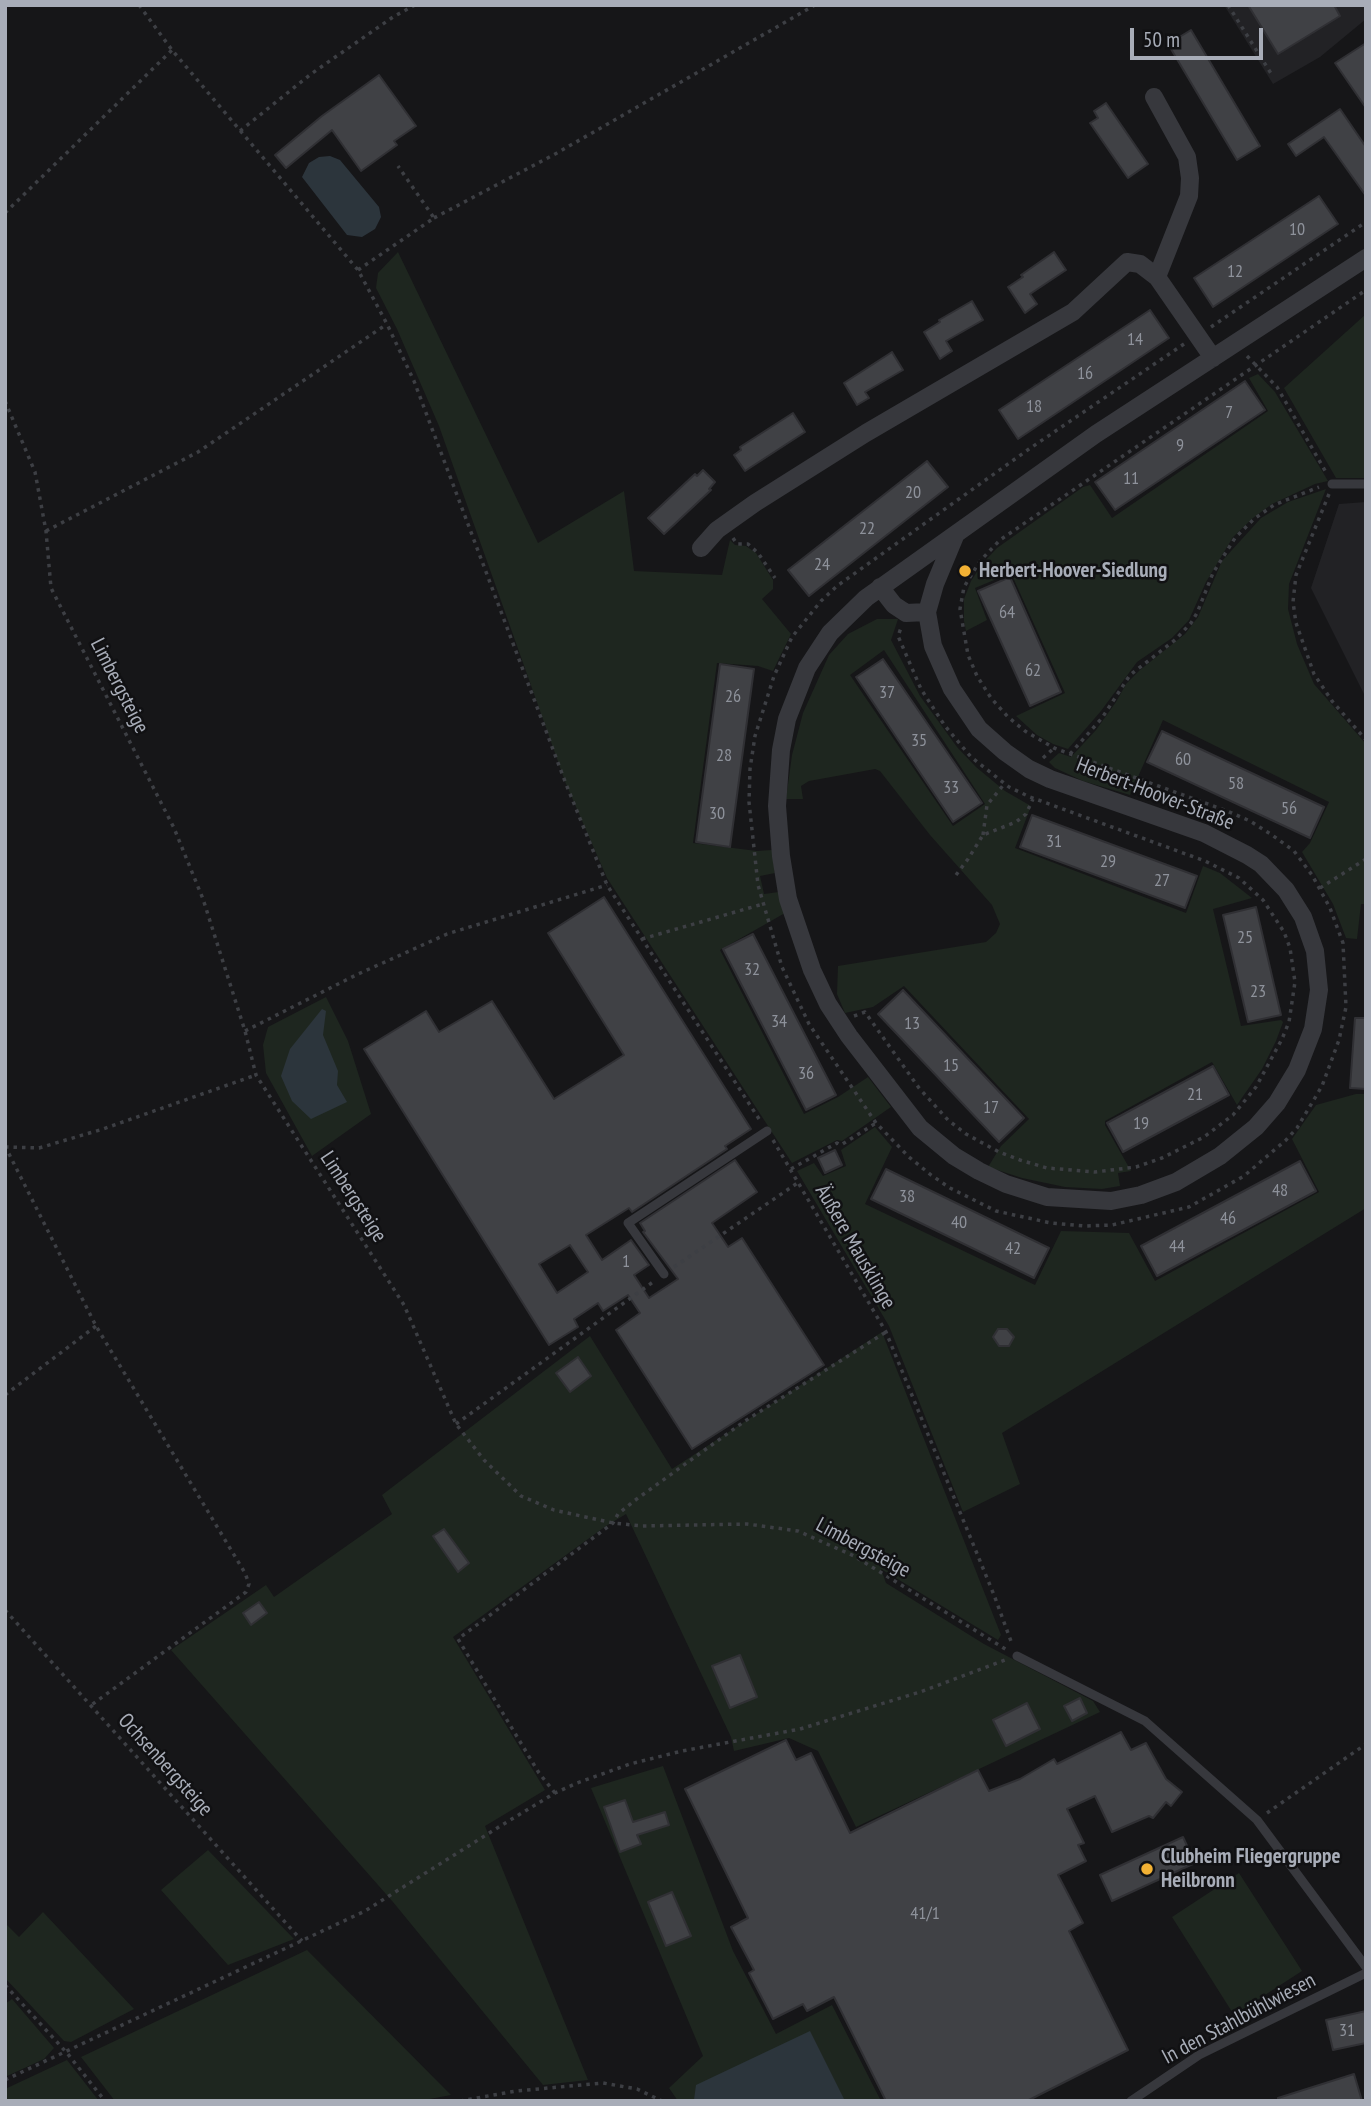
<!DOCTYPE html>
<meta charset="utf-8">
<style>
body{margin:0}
#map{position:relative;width:1371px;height:2106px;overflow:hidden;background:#161618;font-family:"PT Sans Narrow",sans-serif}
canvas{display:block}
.frame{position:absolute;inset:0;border:7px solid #a8adb8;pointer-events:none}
.scale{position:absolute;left:1130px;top:28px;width:133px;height:32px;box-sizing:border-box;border:4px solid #a8adb8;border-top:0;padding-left:9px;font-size:21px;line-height:24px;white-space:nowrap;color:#a8adb8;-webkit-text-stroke:5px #111113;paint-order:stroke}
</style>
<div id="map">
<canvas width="1371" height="2106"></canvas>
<div class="frame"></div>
<div class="scale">50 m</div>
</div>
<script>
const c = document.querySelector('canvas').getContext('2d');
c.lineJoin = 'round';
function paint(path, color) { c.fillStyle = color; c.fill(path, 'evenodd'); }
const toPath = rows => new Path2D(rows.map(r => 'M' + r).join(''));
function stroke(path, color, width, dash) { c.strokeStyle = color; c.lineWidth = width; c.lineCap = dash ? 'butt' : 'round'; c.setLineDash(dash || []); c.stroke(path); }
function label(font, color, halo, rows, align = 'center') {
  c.font = font + ' "PT Sans Narrow",sans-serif'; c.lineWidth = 5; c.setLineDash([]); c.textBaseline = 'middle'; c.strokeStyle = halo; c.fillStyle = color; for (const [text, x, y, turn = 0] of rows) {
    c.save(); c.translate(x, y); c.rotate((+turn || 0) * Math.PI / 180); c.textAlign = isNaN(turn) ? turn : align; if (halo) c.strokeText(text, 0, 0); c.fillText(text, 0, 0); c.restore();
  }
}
const built = toPath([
 [1224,5,1366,5,1366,19,1320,57,1273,84],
 [1366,502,1366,698,1311,588,1339,504]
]);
const green = toPath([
 [398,252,538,543,624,491,634,571,722,575,730,540,735,545,746,546,756,553,773,580,773,589,762,599,791,634,773,671,758,666,717,663,693,843,757,851,772,850,775,873,760,876,764,894,779,892,785,913,720,950,804,1114,838,1097,868,1077,891,1107,842,1141,837,1140,792,1163,607,878,566,784,439,426,397,329,376,288,378,273],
 [1366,314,1366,478,1336,478,1284,388],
 [1258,374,1275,392,1328,481,1315,484,1272,504,1253,518,1233,537,1206,582,1189,620,1172,638,1137,662,1101,711,1068,749,1053,744,1037,735,1016,716,1065,693,1011,573,975,588,987,620,966,631,964,621,964,599,971,581,982,564,997,548,1083,487,1090,485,1112,518,1268,411,1249,378],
 [1326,489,1289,584,1288,609,1297,644,1314,684,1366,744,1366,904,1361,904,1357,939,1346,938,1333,904,1302,852,1310,843,1329,802,1163,720,1130,795,1083,781,1055,768,1049,762,1059,753,1071,757,1096,730,1116,702,1126,684,1140,670,1185,634,1198,617,1222,561,1261,518,1288,502],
 [877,619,898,619,891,640,920,696,957,747,976,767,1005,791,1031,806,1015,848,1186,913,1203,866,1220,873,1252,898,1213,909,1241,1026,1281,1020,1283,1022,1276,1041,1262,1069,1237,1105,1212,1062,1105,1121,1105,1125,1131,1171,1118,1173,1120,1186,1102,1189,1065,1187,1022,1178,988,1167,1001,1146,1029,1119,904,986,873,1007,845,1013,837,994,838,966,986,942,996,933,1000,924,992,905,930,835,880,771,875,769,809,781,801,786,803,799,786,799,792,755,803,713,829,655,848,634],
 [884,650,985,804,953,826,850,675],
 [326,997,348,1041,371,1114,312,1156,266,1073,263,1045,268,1027],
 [1356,1094,1366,1094,1366,1208,1002,1433,1020,1484,963,1512,889,1326,797,1171,814,1163,823,1176,846,1166,841,1150,875,1127,892,1147,865,1204,1035,1285,1061,1231,1129,1233,1155,1281,1319,1192,1292,1139,1316,1105],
 [882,1332,1001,1635,998,1640,881,1569,886,1583,984,1644,1093,1701,1100,1712,856,1827,818,1751,789,1738,734,1751,731,1737,626,1514,606,1526,453,1637,545,1790,485,1826,588,2080,543,2085,393,1902,171,1650,266,1585,274,1597,392,1514,382,1495,590,1336,672,1469],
 [663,1766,733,1951,776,2034,832,2005,881,2101,678,2101,669,2088,703,2056,591,1788],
 [208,1850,294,1939,228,1965,161,1890],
 [1239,1873,1302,1971,1234,2015,1172,1917],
 [43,1912,134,2009,71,2042,64,2041,5,1978,5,1923,19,1937],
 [307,1950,451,2095,419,2101,115,2101,81,2057],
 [12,1999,54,2048,44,2059,5,2077,5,2004],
 [67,2060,99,2101,5,2101,5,2089]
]);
const water = toPath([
 [330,156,340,160,379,207,381,217,375,229,362,237,347,235,302,177,309,163,319,157],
 [322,1009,326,1011,323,1035,338,1071,337,1085,347,1102,311,1119,292,1101,281,1076,290,1049],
 [810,2031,845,2101,694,2100,696,2085]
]);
const building = toPath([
 [1248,5,1334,5,1340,16,1278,54,1248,5],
 [1191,30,1260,146,1237,160,1168,44,1191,30],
 [1366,43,1366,108,1335,63,1366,43],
 [379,75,416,126,394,141,397,145,361,171,332,130,286,168,275,155,322,116,379,75],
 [1106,103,1148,164,1128,178,1090,123,1098,118,1094,111,1106,103],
 [1340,109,1366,147,1366,196,1324,137,1296,156,1288,144,1340,109],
 [1319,196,1338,224,1213,307,1194,278,1319,196],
 [1054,252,1066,270,1030,294,1037,304,1025,313,1008,287,1023,277,1021,275,1054,252],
 [972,301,983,320,946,341,952,351,940,359,924,332,940,322,939,320,972,301],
 [1150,310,1169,338,1018,439,999,410,1150,310],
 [892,352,903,370,865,392,869,398,857,405,844,383,892,352],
 [1245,381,1265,410,1115,510,1095,482,1245,381],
 [793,413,805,432,745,471,734,455,741,450,740,447,793,413],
 [927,461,948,487,809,596,788,570,927,461],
 [703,470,715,482,709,489,711,490,664,534,648,518,695,474,697,476,703,470],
 [1010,577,1061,692,1030,706,978,591,1010,577],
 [883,659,982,803,953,822,856,677,883,659],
 [720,664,754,669,730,847,696,842,720,664],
 [1162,731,1324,807,1310,838,1147,762,1162,731],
 [1032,815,1197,876,1185,908,1020,847,1032,815],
 [604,897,751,1129,725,1146,727,1149,632,1212,629,1208,586,1235,602,1260,631,1240,649,1265,634,1275,649,1298,678,1279,643,1232,645,1231,640,1223,735,1160,757,1192,712,1223,728,1247,742,1238,824,1365,692,1449,616,1330,640,1313,628,1295,603,1311,598,1303,574,1319,578,1327,549,1345,364,1049,426,1011,439,1032,492,1001,554,1099,624,1055,548,933,604,897],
 [570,1245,588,1272,557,1293,539,1264,570,1245],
 [1256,907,1281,1015,1248,1022,1223,915,1256,907],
 [753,934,836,1095,806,1110,723,949,753,934],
 [903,990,1024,1118,999,1142,878,1014,903,990],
 [1355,1018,1366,1018,1366,1089,1350,1088,1355,1018],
 [1213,1066,1229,1095,1123,1152,1107,1123,1213,1066],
 [835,1150,842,1165,825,1173,818,1158,835,1150],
 [1300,1161,1316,1191,1157,1276,1141,1246,1300,1161],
 [886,1169,1049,1248,1034,1278,871,1199,886,1169],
 [998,1329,1007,1329,1014,1337,1009,1346,999,1346,993,1337,998,1329],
 [578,1357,591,1376,570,1392,556,1373,578,1357],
 [444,1529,469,1563,458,1572,433,1536,444,1529],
 [259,1602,267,1613,251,1625,243,1613,259,1602],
 [740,1655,757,1697,730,1708,712,1666,740,1655],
 [1080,1698,1087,1713,1072,1721,1064,1706,1080,1698],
 [1027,1703,1040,1729,1006,1746,993,1720,1027,1703],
 [1121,1732,1131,1750,1146,1743,1166,1779,1182,1792,1171,1806,1166,1802,1153,1818,1149,1816,1112,1832,1095,1796,1067,1809,1084,1843,1078,1845,1086,1861,1058,1875,1083,1923,1069,1931,1128,2050,1027,2101,886,2101,834,1997,807,2011,803,2004,773,2019,749,1973,754,1970,731,1927,748,1918,685,1789,786,1740,796,1760,811,1753,850,1833,978,1770,989,1791,1020,1779,1054,1759,1057,1764,1121,1732],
 [625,1800,633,1822,665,1812,669,1825,637,1835,641,1844,620,1852,604,1807,625,1800],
 [1183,1837,1195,1863,1112,1901,1100,1875,1183,1837],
 [672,1892,691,1936,666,1946,648,1902,672,1892],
 [1366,2011,1366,2043,1333,2050,1326,2020,1366,2011],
 [1354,2074,1362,2101,1278,2101,1278,2098,1354,2074]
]);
const path = toPath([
 [139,5,172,50,358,270,387,324,414,381,566,784,607,885,761,1122],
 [1228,5,1272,75],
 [240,131,311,74,393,17,415,5],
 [5,213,172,50],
 [434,218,557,153,815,5],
 [358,270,434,218,398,166],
 [1211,327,1366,222],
 [1184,344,1029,449,837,586,821,601,792,637,774,676,755,736,750,769,749,802,758,885,782,967,809,1024,876,1123,909,1157,931,1175,950,1188,996,1211,1051,1223,1084,1226,1112,1225,1189,1207,1244,1176,1286,1140,1297,1128,1322,1086,1339,1040,1346,1007,1343,943,1330,908,1312,875,1294,851,1272,835,1250,821,1227,811,1054,748,1025,731,1008,717,991,698,977,676,968,655,960,609,964,587,980,561,1000,540,1366,290],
 [1247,356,1277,387,1327,474],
 [5,401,35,472,46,531,51,588,174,828,203,899,245,1031,256,1075,404,1305,456,1424,484,1460,521,1496,554,1510,613,1523,642,1526,747,1524,798,1531,854,1556,1007,1650],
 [1329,494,1296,575,1293,602,1296,623,1314,674,1332,701,1366,740],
 [46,531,198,452,387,324],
 [733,538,737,544,748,544,758,553,775,578],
 [1070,754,1102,718,1130,675,1175,640,1191,623,1197,613,1213,573,1235,538,1254,519,1274,505,1319,487],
 [1043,758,1054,748],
 [983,835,987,805,1005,783],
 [956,875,968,859,983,835,1016,822,1026,814,1033,799],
 [1320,888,1366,859],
 [642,939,763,904],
 [854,1016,865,1012,919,1088,948,1120,966,1134,999,1152,1020,1160,1047,1168,1095,1172,1136,1167,1162,1158,1204,1137,1233,1115,1256,1087,1282,1039,1289,1022,1295,982,1290,948,1284,932,1263,900,1239,878,1205,861,1030,797,1009,787,971,757,945,726,921,689,898,636,901,628],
 [245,1031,356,975,447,934,607,885],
 [773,1140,886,1332,994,1595,1012,1644],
 [5,1146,96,1326,245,1573,249,1584,246,1592,90,1706],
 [5,1147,39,1148,103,1129,256,1075],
 [791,1169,837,1143,841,1145,876,1123],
 [674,1267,799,1182],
 [5,1395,96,1326],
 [456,1424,653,1282],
 [5,1610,302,1941],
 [555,1793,539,1773,458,1639,613,1523,618,1514,634,1501,745,1421,886,1332],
 [1267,1813,1366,1744],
 [5,1985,67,2053,105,2101],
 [5,2080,365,1911,502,1825,555,1793,577,1783,630,1764,682,1751,800,1729,920,1692,1005,1660],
 [460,2101,516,2091,603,2083,637,2089,662,2101]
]);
const lane = toPath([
 [1332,484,1366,484],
 [664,1274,628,1223,767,1131],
 [1017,1656,1145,1721,1257,1820,1366,1967],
 [1131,2101,1199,2055,1366,1973]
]);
const street = toPath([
 [1154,97,1187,157,1190,178,1189,196,1157,277],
 [701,548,717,530,755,503,866,433,1073,312,1127,262,1140,264,1157,277,1213,358],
 [880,587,894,605,906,613,927,612,935,584,955,536],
 [927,612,933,646,952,689,979,729,1005,752,1029,769,1050,779,1204,833,1247,855,1261,864,1286,890,1303,917,1315,951,1319,990,1313,1029,1297,1070,1277,1103,1256,1127,1220,1156,1176,1182,1141,1195,1111,1201,1047,1197,1006,1184,979,1171,954,1156,920,1128,849,1036,828,1004,812,970,788,899,781,856,777,806,781,750,787,719,807,668,830,633,866,598,1096,434,1366,258]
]);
const markers = [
 [965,571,7,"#f2b134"],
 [1147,1869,7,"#f2b134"]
];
const numberNames = [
 ["10",1297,230],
 ["12",1235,272],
 ["14",1135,340],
 ["16",1085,374],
 ["18",1034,407],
 ["7",1229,413],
 ["9",1180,446],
 ["11",1131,479],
 ["20",913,493],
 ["22",867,529],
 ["24",822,565],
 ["64",1007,613],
 ["62",1033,671],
 ["37",887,693],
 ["26",733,697],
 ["35",919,741],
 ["28",724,756],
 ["60",1183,760],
 ["58",1236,784],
 ["33",951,788],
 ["56",1289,809],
 ["30",717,814],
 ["31",1054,842],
 ["29",1108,862],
 ["27",1162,881],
 ["25",1245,938],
 ["32",752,970],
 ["23",1258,992],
 ["34",779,1022],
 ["13",912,1024],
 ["15",951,1066],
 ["36",806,1074],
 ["21",1195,1095],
 ["17",991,1108],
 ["19",1141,1124],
 ["48",1280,1191],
 ["38",907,1197],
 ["46",1228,1219],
 ["40",959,1223],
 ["44",1177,1247],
 ["42",1013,1249],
 ["1",626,1262],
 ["41/1",925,1914],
 ["31",1347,2031]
];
const poiNames = [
 ["Herbert-Hoover-Siedlung",979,571],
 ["Clubheim Fliegergruppe",1161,1857],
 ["Heilbronn",1161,1881]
];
const streetNames = [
 ["Limbergsteige",119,686,63],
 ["Herbert-Hoover-Straße",1155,794,21],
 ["Limbergsteige",353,1197,57],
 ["Äußere Mausklinge",855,1247,60],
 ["Limbergsteige",863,1548,28],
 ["Ochsenbergsteige",165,1765,48],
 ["In den Stahlbühlwiesen",1239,2019,-28]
];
paint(built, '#222225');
paint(green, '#1e261f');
paint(water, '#2c353c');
paint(building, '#404145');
stroke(building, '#303034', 2);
stroke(path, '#3d3f44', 3.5, [3.5, 5]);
stroke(lane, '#37383d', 9);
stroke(street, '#37383d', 18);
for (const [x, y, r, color] of markers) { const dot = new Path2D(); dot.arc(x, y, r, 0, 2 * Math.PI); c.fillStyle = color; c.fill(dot); stroke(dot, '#111113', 2.5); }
label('18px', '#8e929b', null, numberNames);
label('bold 21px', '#a8adb8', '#111113', poiNames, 'left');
label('21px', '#a8adb8', '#111113', streetNames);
</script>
